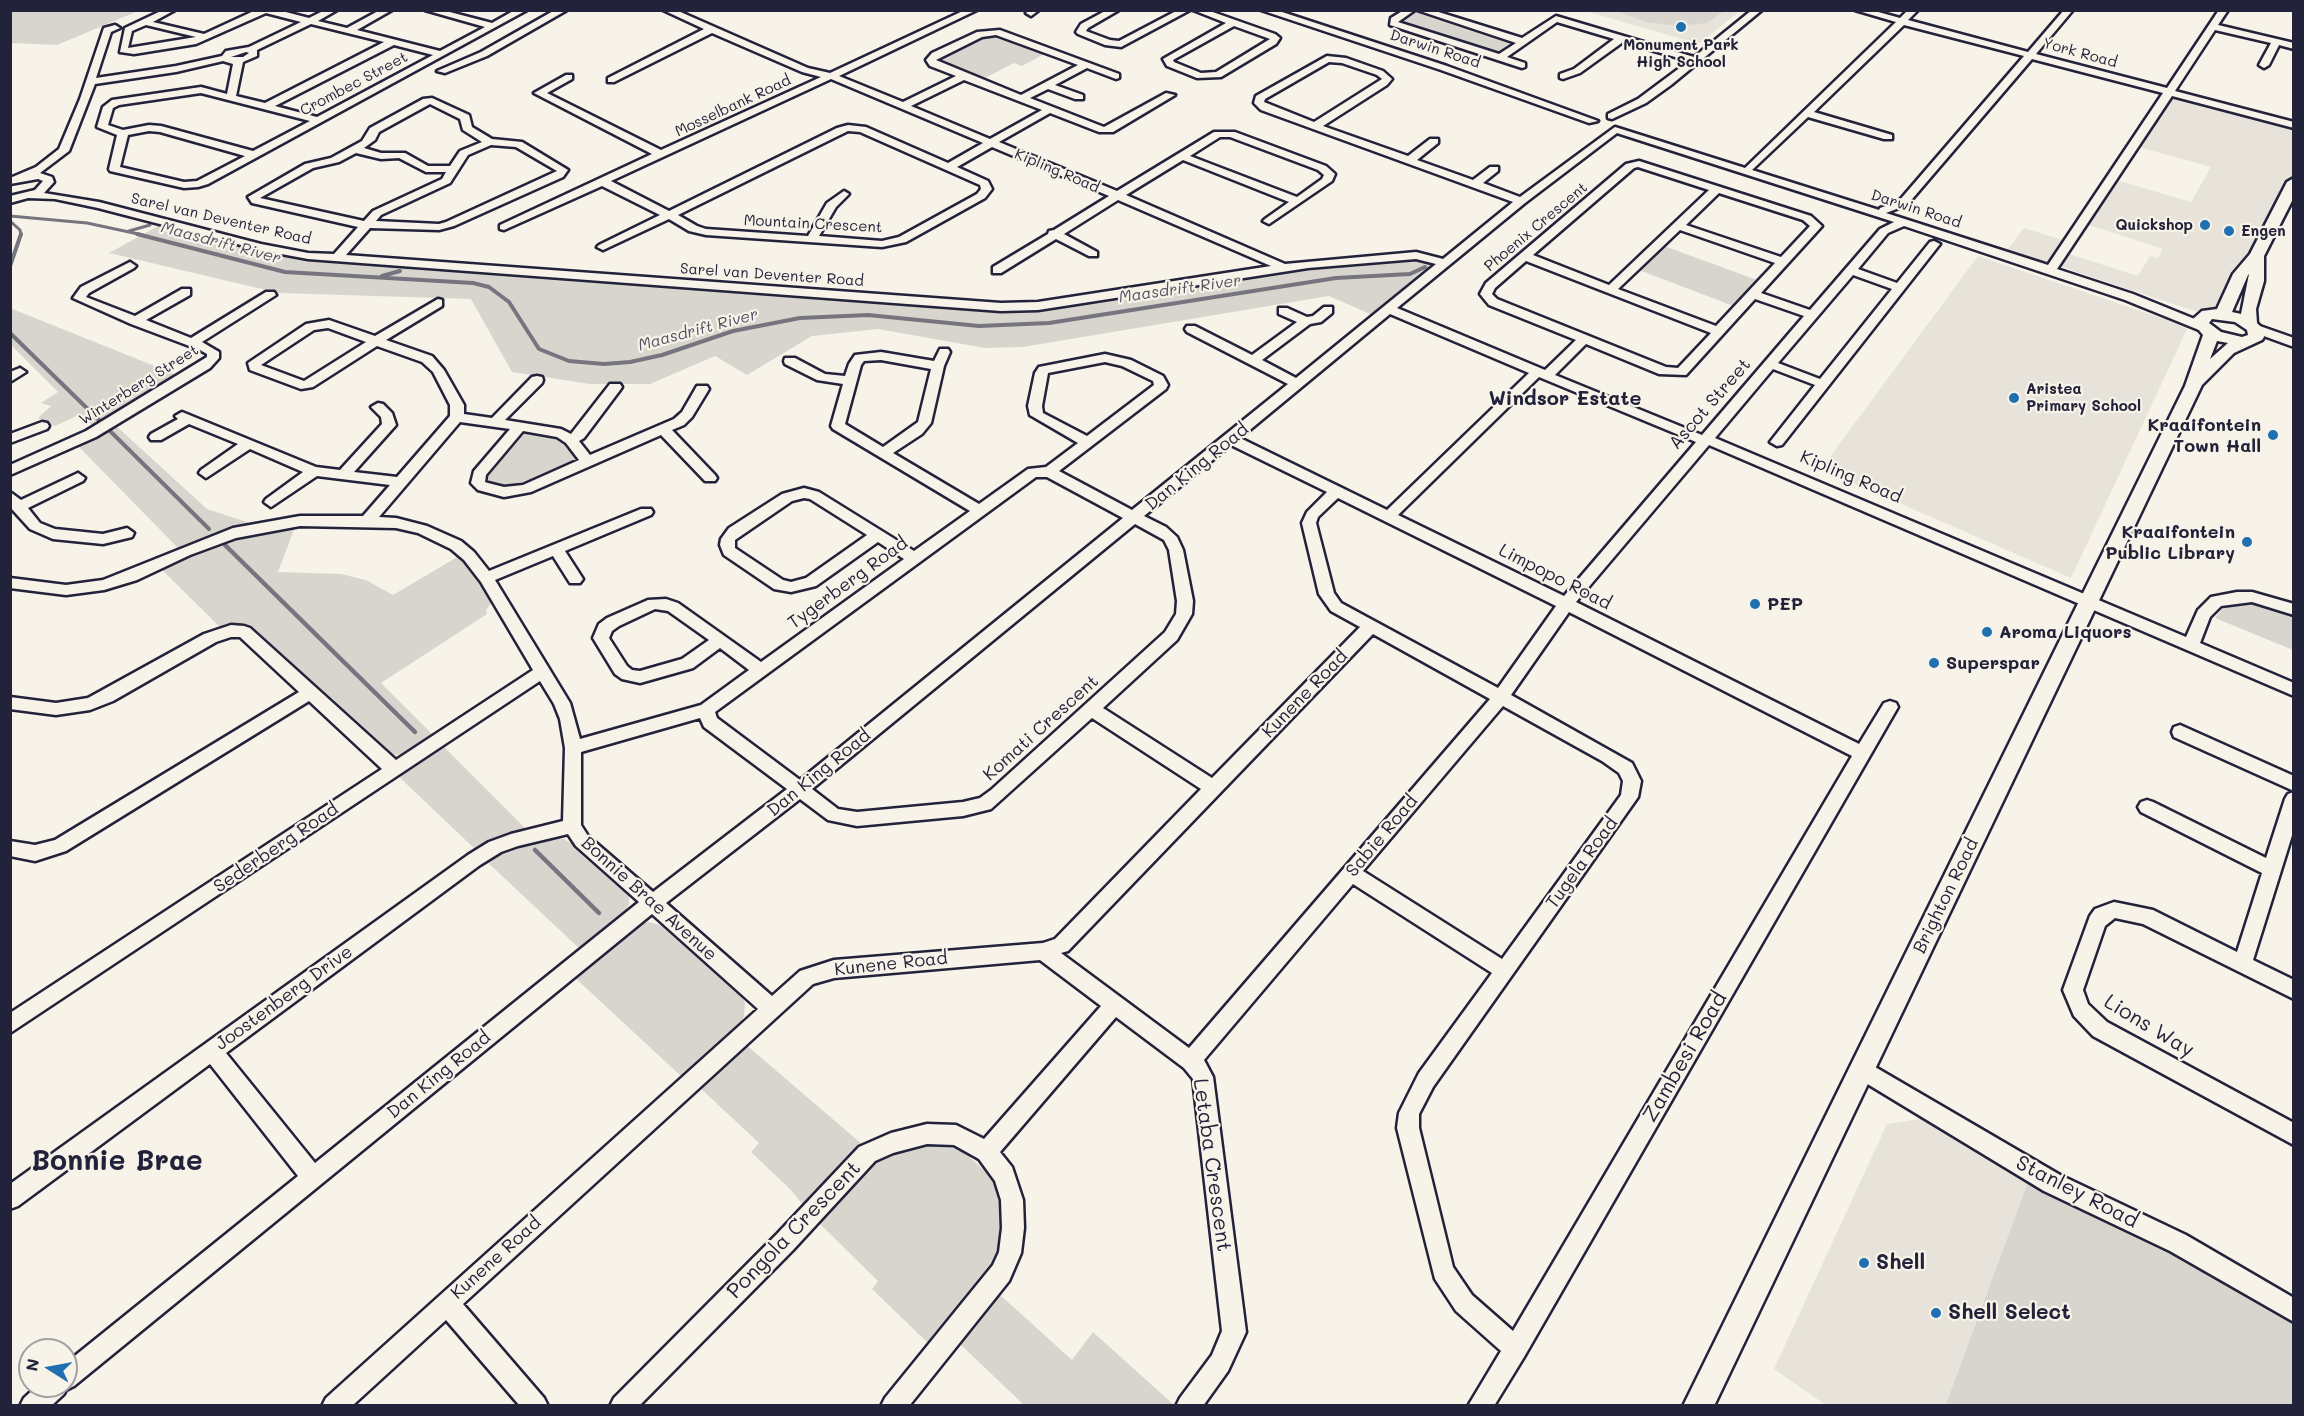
<!DOCTYPE html>
<style>
body{margin:0}
#map{position:relative;width:2304px;height:1416px;overflow:hidden;background:#f7f3e8;font-family:Mali,sans-serif}
canvas{display:block}
.frame{position:absolute;inset:0;border:12px solid #22223b;pointer-events:none}
.north{position:absolute;left:18px;top:1338px;width:60px;height:60px;box-sizing:border-box;background:#f7f3e8;border:2px solid #a29fa3;border-radius:50%;rotate:281deg;font-size:16px;font-weight:700;line-height:24px;text-align:center;color:#22223b}
.north::after{content:'';display:block;margin:auto;width:21px;height:27px;background:#1f6fb2;clip-path:polygon(50% 0,100% 100%,50% 72%,0 100%)}
</style>
<div id="map">
<canvas width="2304" height="1416"></canvas>
<div class="frame"></div>
<div class="north">N</div>
</div>
<script>
const c = document.querySelector('canvas').getContext('2d');
c.lineJoin = 'round';
function paint(path, color) { c.fillStyle = color; c.fill(path, 'evenodd'); }
const toPath = rows => new Path2D(rows.map(r => 'M' + r).join(''));
function stroke(path, color, width, dash) { c.strokeStyle = color; c.lineWidth = width; c.lineCap = dash ? 'butt' : 'round'; c.setLineDash(dash || []); c.stroke(path); }
function label(font, color, halo, rows, align = 'center') {
  c.font = font + ' Mali,sans-serif'; c.lineWidth = 4.5; c.setLineDash([]); c.textBaseline = 'middle'; c.strokeStyle = halo; c.fillStyle = color; for (const [text, x, y, turn = 0] of rows) {
    c.save(); c.translate(x, y); c.rotate((+turn || 0) * Math.PI / 180); c.textAlign = isNaN(turn) ? turn : align; if (halo) c.strokeText(text, 0, 0); c.fillText(text, 0, 0); c.restore();
  }
}
const built = toPath([
 [1585,11,1740,11,1699,44],
 [2170,92,2293,125,2293,180,2223,314,2208,314,2185,308,2008,249,2024,228,2069,242,2063,252,2138,276,2150,256,2158,258,2163,249,2083,223,2113,179,2191,202,2211,167,2135,146],
 [1978,256,2188,327,2071,578,1821,469],
 [1927,1118,2029,1179,1945,1405,1826,1405,1774,1369,1887,1124]
]);
const green = toPath([
 [10,11,11,10,138,11,57,45,11,43],
 [1419,11,1513,40,1517,43,1497,55,1396,22,1412,12],
 [1617,11,1724,11,1707,23,1678,26,1646,22],
 [992,33,1046,53,1022,66,1014,63,981,80,936,60],
 [160,225,270,253,301,258,1010,311,1040,309,1298,268,1414,259,1429,261,1433,265,1389,301,1391,302,1375,316,1329,296,1023,347,985,348,878,329,812,336,747,375,715,356,650,384,590,384,512,372,471,299,279,293,109,253],
 [1664,246,1760,281,1736,307,1639,270],
 [10,308,182,377,96,429,81,414,55,426,38,418,51,406,41,403,58,392,11,345],
 [114,424,207,509,253,524,214,535,179,549,77,445],
 [527,432,564,440,578,457,577,461,522,488,510,489,486,483,484,477,521,433],
 [295,527,278,572,341,574,366,580,393,595,459,556,493,601,486,610,487,614,381,683,434,736,413,750,396,755,386,752,256,631,247,628,222,629,160,568,227,539],
 [2240,603,2261,605,2293,615,2293,650,2215,618,2222,609],
 [440,743,529,832,477,851,395,773],
 [551,838,564,839,574,845,629,896,629,904,625,913,581,950,484,859,502,849],
 [648,922,664,926,742,997,745,1003,744,1016,739,1026,682,1077,573,976,635,926],
 [744,1043,863,1145,804,1206,790,1189,751,1152,759,1143,698,1086],
 [915,1145,940,1145,955,1148,965,1153,986,1172,1001,1196,1003,1241,999,1256,992,1270,929,1344,872,1289,878,1281,817,1221,873,1164,884,1155],
 [2029,1179,2225,1279,2293,1320,2293,1405,1945,1406],
 [1000,1295,1072,1360,1093,1332,1174,1405,1024,1405,959,1343]
]);
const streamFar2 = toPath([
 [10,216,87,223,143,235],
 [10,221,20,230,21,235],
 [129,231,150,225]
]);
const streamFar1 = toPath([
 [137,234,285,272,473,283,489,287,509,302,539,349,569,361,604,364,630,362,662,355,733,331,800,318,868,315,979,326,1049,323,1336,278,1410,274,1425,267],
 [10,266,21,234],
 [382,276,400,271],
 [10,333,99,420],
 [109,430,209,529]
]);
const stream = toPath([
 [225,545,415,732],
 [535,850,599,913]
]);
const minor = toPath([
 [163,10,175,10,153,22,204,34,256,10,278,10,309,18,325,10,337,10,318,21,347,28,380,10,392,10,357,30,440,51,485,27,425,10,442,10,492,23,515,10,527,10,208,184,198,187,184,188,110,171,109,169,117,135,97,127,103,107,112,100,201,87,227,94,233,64,223,61,176,72,95,84,69,151,40,173,52,177,54,182,44,193,99,202,261,244,308,253,334,254,358,227,252,203,248,197,305,164,331,158,362,141,370,128,423,99,432,98,469,115,472,127,492,139,522,142,568,170,563,177,454,226,439,230,370,228,346,255,1001,303,1038,302,1271,266,1118,200,1064,234,1097,252,1097,256,1089,256,1056,239,1001,273,993,273,993,267,1048,234,1049,231,1054,230,1109,196,992,147,957,167,988,181,992,189,985,198,906,242,882,247,706,235,689,231,669,219,603,250,597,247,599,245,660,215,602,186,504,230,500,229,500,225,652,154,534,93,566,75,572,75,572,79,547,93,661,150,821,77,802,72,712,33,614,82,608,82,608,78,704,29,663,10,676,10,808,68,830,73,965,10,977,10,839,76,903,102,956,76,930,66,926,60,932,53,977,32,1000,30,1119,74,1119,78,1116,79,1087,68,1055,85,1083,95,1083,99,1075,99,1048,89,1030,98,1104,127,1166,93,1175,95,1113,132,1099,132,1050,113,999,142,1117,191,1214,132,1235,132,1326,166,1335,174,1332,181,1269,224,1263,221,1265,219,1289,202,1183,160,1126,195,1285,264,1416,252,1443,259,1513,202,1261,110,1254,103,1256,96,1327,56,1346,58,1383,71,1392,79,1387,85,1323,126,1408,156,1430,139,1438,139,1438,143,1417,160,1473,180,1490,167,1498,167,1498,171,1483,183,1520,197,1615,127,1745,168,1896,22,1855,10,1871,10,1900,18,1908,10,1918,10,1908,20,2028,52,2064,10,2073,10,2036,54,2167,88,2219,10,2228,10,2218,25,2294,43,2294,49,2279,45,2269,65,2264,68,2259,65,2271,43,2215,30,2175,91,2294,122,2294,128,2172,96,2057,269,2133,294,2207,324,2209,327,2207,330,2199,330,2125,300,1904,226,1888,233,1858,269,1897,283,1930,242,1934,241,1940,244,1782,445,1777,446,1770,442,1815,385,1773,369,1715,438,2186,637,2198,610,2211,597,2237,592,2252,592,2294,604,2294,615,2252,602,2221,606,2210,617,2200,643,2294,683,2294,696,1709,445,1576,602,1859,744,1884,703,1890,701,1896,703,1898,707,1524,1357,1494,1406,1468,1406,1501,1351,1456,1311,1435,1279,1397,1128,1399,1113,1419,1073,1492,973,1353,884,1204,1060,1213,1077,1246,1332,1228,1371,1203,1406,1176,1406,1180,1398,1212,1355,1222,1331,1193,1079,1184,1068,1116,1017,1000,1152,1012,1167,1023,1200,1024,1228,1021,1253,1009,1281,909,1406,881,1406,885,1398,993,1265,999,1252,1002,1228,1001,1200,995,1181,979,1159,954,1145,927,1144,893,1153,875,1161,793,1250,639,1406,610,1406,614,1398,777,1234,859,1147,891,1133,927,1124,956,1125,984,1139,1101,1006,1040,960,834,978,813,984,463,1304,544,1398,548,1406,520,1406,446,1320,352,1406,322,1406,326,1398,758,1009,652,914,74,1386,66,1390,64,1394,51,1406,20,1406,24,1398,37,1386,66,1386,66,1363,298,1176,210,1064,18,1206,10,1209,10,1184,468,855,489,842,511,834,563,821,565,748,560,719,554,704,540,681,10,1033,10,1013,382,769,309,701,66,851,35,861,10,856,10,841,35,845,55,840,299,692,240,637,231,637,216,642,113,701,90,710,56,715,10,709,10,697,56,703,88,698,204,634,231,625,244,626,250,628,396,760,533,670,481,582,464,560,451,549,418,533,396,528,300,526,236,538,190,555,137,580,104,590,66,595,10,588,10,578,66,585,103,580,233,528,300,516,363,516,390,485,317,476,271,507,264,502,266,499,303,472,250,449,206,478,199,473,201,470,238,444,189,424,161,440,151,440,149,437,151,434,178,419,175,416,182,412,316,467,340,470,382,424,381,417,371,407,378,403,383,404,392,413,396,425,354,472,397,477,450,416,450,405,433,372,422,362,377,346,313,387,301,389,250,370,248,363,306,324,329,320,375,336,438,299,442,300,442,306,386,340,432,356,444,370,464,405,464,414,492,418,532,377,537,376,542,377,543,380,542,383,505,420,561,429,571,434,610,384,620,384,622,387,620,390,584,438,579,441,590,455,674,419,682,412,697,386,707,386,709,389,692,417,684,425,672,430,715,475,717,478,715,481,705,481,661,435,531,492,504,497,478,490,471,483,474,471,510,429,460,422,379,517,396,518,427,526,461,541,474,552,489,571,641,509,651,509,653,512,651,515,565,551,583,579,580,583,570,583,553,556,495,580,570,703,580,739,701,705,749,670,720,648,693,668,640,683,622,679,615,674,593,638,599,624,607,618,648,600,666,599,678,603,761,662,904,559,878,542,816,586,791,592,774,589,724,555,720,545,721,539,729,528,782,494,804,488,819,492,914,551,970,511,833,429,831,426,843,384,817,380,785,364,784,361,785,358,795,358,825,374,845,376,849,364,855,355,881,352,934,361,940,349,948,349,950,352,944,366,931,423,922,434,893,453,979,504,1028,469,1046,467,1078,443,1030,415,1028,406,1035,373,1039,367,1105,354,1131,360,1163,376,1168,385,1166,389,1059,471,1132,510,1288,384,1187,332,1185,329,1187,326,1195,326,1252,355,1297,322,1279,314,1279,308,1287,308,1307,317,1313,316,1324,307,1332,307,1332,313,1321,322,1310,324,1262,360,1296,378,1436,264,1416,259,1308,268,1038,310,1001,311,308,259,260,250,98,208,55,199,28,198,10,203,10,196,35,190,43,181,38,179,10,184,10,178,36,167,59,149,80,99,104,28,115,25,120,28,111,32,96,78,176,66,222,56,226,51,249,47,301,22,266,13,196,44,134,54,120,52,125,28,163,10],
 [311,24,384,42,265,103,236,96,243,62,257,56,257,50,311,24],
 [146,25,196,37,128,48,132,31,146,25],
 [1904,25,2024,56,1899,201,1880,208,1879,210,1752,170,1808,117,1884,139,1892,139,1892,135,1814,112,1904,25],
 [996,35,1078,65,1021,95,936,60,982,37,996,35],
 [394,45,433,55,317,117,275,106,394,45],
 [246,52,249,53,243,57,231,57,246,52],
 [2032,59,2163,93,2048,265,1886,213,1907,205,2032,59],
 [1329,62,1342,63,1377,75,1382,79,1314,122,1264,102,1265,99,1329,62],
 [831,79,983,143,948,163,866,127,848,125,837,128,669,211,611,181,831,79],
 [964,80,1042,110,990,139,911,106,964,80],
 [201,93,310,121,253,151,161,126,149,125,123,130,108,125,113,108,119,105,201,93],
 [430,104,460,119,463,130,482,142,460,151,450,166,428,166,405,153,381,153,364,148,375,140,379,132,430,104],
 [149,131,160,132,245,156,197,181,184,182,120,167,128,135,149,131],
 [848,131,860,132,980,185,981,189,977,194,899,237,882,241,819,236,836,207,849,194,844,191,827,203,808,236,706,229,697,226,678,215,848,131],
 [1617,133,1894,222,1880,229,1810,310,1761,293,1822,226,1811,216,1639,161,1626,164,1486,283,1480,294,1489,305,1576,340,1545,370,1397,308,1525,203,1617,133],
 [1220,137,1230,137,1318,170,1324,175,1322,179,1297,197,1190,156,1220,137],
 [491,145,516,147,557,171,446,222,439,224,376,221,381,215,450,183,468,155,491,145],
 [356,153,381,159,399,158,426,172,446,172,442,179,373,211,364,221,260,198,313,168,339,162,356,153],
 [1638,167,1709,190,1609,285,1533,255,1634,168,1638,167],
 [1719,193,1803,220,1810,226,1781,257,1686,225,1719,193],
 [1680,230,1775,263,1716,326,1618,289,1680,230],
 [1526,261,1711,333,1678,368,1666,367,1497,299,1492,294,1495,288,1526,261],
 [1853,275,1892,289,1820,379,1778,363,1853,275],
 [1755,299,1804,316,1702,435,1555,375,1586,344,1659,374,1686,375,1755,299],
 [1390,314,1529,373,1387,510,1240,438,1390,314],
 [328,328,366,342,304,381,261,365,314,330,328,328],
 [881,360,931,369,918,422,883,447,845,424,861,365,864,361,881,360],
 [1105,362,1122,366,1153,381,1154,385,1087,436,1043,413,1042,406,1048,373,1105,362],
 [1539,377,1696,442,1564,596,1398,515,1539,377],
 [523,431,557,437,566,443,579,460,523,485,504,487,488,483,485,482,486,475,523,431],
 [1231,445,1327,492,1307,512,1302,523,1319,594,1331,611,1360,627,1212,778,1103,708,1177,640,1192,614,1193,601,1183,550,1177,537,1166,527,1144,516,1231,445],
 [1036,477,1047,477,1123,518,800,780,717,718,715,712,1036,477],
 [804,498,810,499,867,535,806,578,791,582,783,580,735,548,735,540,792,501,804,498],
 [1338,498,1556,606,1498,688,1341,603,1334,593,1316,523,1318,517,1338,498],
 [1135,524,1164,540,1169,550,1177,601,1176,614,1165,632,991,790,980,798,963,802,857,812,838,809,812,789,1135,524],
 [655,609,668,611,709,640,682,659,640,671,632,670,627,666,609,638,612,631,619,626,655,609],
 [1569,612,1852,756,1513,1331,1472,1295,1453,1267,1419,1128,1419,1114,1433,1087,1638,797,1641,781,1632,763,1511,695,1569,612],
 [1373,634,1490,699,1189,1048,1061,953,1068,951,1373,634],
 [1503,706,1602,761,1619,773,1623,781,1621,795,1502,959,1363,871,1503,706],
 [700,718,704,727,787,789,653,892,588,836,581,825,581,752,700,718],
 [1092,718,1201,789,1055,939,1043,943,834,960,800,971,772,996,666,903,800,799,828,820,857,826,963,816,991,809,1092,718],
 [568,834,576,846,639,902,315,1163,226,1053,480,865,501,852,518,846,568,834],
 [555,10,567,10,487,56,445,73,437,71,481,52,555,10],
 [1029,10,1039,10,1031,16,1026,13,1029,10],
 [1107,10,1119,10,1088,28,1086,31,1110,40,1119,41,1178,10,1190,10,1121,47,1105,45,1078,34,1076,32,1081,24,1107,10],
 [1193,10,1207,10,1275,34,1280,38,1276,44,1221,77,1197,78,1167,66,1163,59,1226,23,1193,10],
 [1234,26,1270,39,1216,72,1201,73,1174,62,1173,60,1234,26],
 [1261,10,1276,10,1447,66,1598,121,1589,123,1441,70,1261,10],
 [1404,10,1415,10,1398,22,1499,54,1516,43,1417,10,1432,10,1522,38,1556,16,1694,57,1752,10,1762,10,1671,85,1646,103,1612,119,1608,118,1608,114,1638,99,1689,61,1623,42,1580,73,1563,79,1560,78,1560,74,1574,69,1614,39,1557,22,1507,57,1525,63,1525,67,1522,68,1390,25,1391,18,1404,10],
 [130,262,136,266,134,268,89,293,86,297,135,316,182,289,190,289,190,295,146,320,191,338,266,292,274,292,276,295,202,342,219,352,219,358,210,368,96,437,10,475,10,465,86,431,207,357,207,354,200,350,131,324,73,298,81,287,130,262],
 [2254,324,2294,338,2294,347,2250,331,2248,328,2254,324],
 [20,368,26,372,10,382,10,372,20,368],
 [42,422,47,423,49,426,47,429,10,443,10,434,42,422],
 [78,473,85,478,83,481,28,508,40,523,55,529,103,534,127,528,134,533,132,537,103,544,53,539,30,529,10,507,10,492,21,500,78,473],
 [2180,725,2294,776,2294,791,2174,737,2172,732,2174,727,2180,725],
 [2294,792,2294,829,2253,960,2294,980,2294,999,2143,924,2115,918,2105,926,2083,990,2088,1004,2107,1022,2294,1123,2294,1145,2093,1036,2074,1016,2063,990,2090,916,2095,909,2114,902,2153,910,2237,952,2262,873,2141,812,2138,807,2141,802,2147,800,2153,802,2266,858,2285,799,2288,794,2294,792],
 [1863,1060,2060,1175,2186,1235,2294,1298,2294,1322,2170,1251,2044,1191,1856,1077,1853,1070,1856,1063,1863,1060]
]);
const major = toPath([
 [2294,178,2294,197,2264,256,2264,281,2256,309,2257,323,2262,328,2264,337,2262,340,2234,353,2202,385,1714,1406,1683,1406,2185,386,2203,335,2193,323,2193,319,2202,311,2217,309,2233,274,2250,254,2287,182,2294,178],
 [2249,274,2241,314,2232,312,2248,275,2249,274],
 [2212,319,2235,322,2247,330,2248,335,2242,337,2221,332,2209,323,2212,319],
 [2217,341,2228,343,2210,359,2217,341]
]);
const markers = [
 [1681,27,6,"#1f6fb2"],
 [2205,225,6,"#1f6fb2"],
 [2229,231,6,"#1f6fb2"],
 [2014,398,6,"#1f6fb2"],
 [2273,435,6,"#1f6fb2"],
 [2247,542,6,"#1f6fb2"],
 [1755,604,6,"#1f6fb2"],
 [1987,632,6,"#1f6fb2"],
 [1934,663,6,"#1f6fb2"],
 [1864,1263,6,"#1f6fb2"],
 [1936,1313,6,"#1f6fb2"]
];
const farPoinames = [
 ["Monument Park",1681,45,"center"],
 ["High School",1681,62,"center"],
 ["Quickshop",2193,225,"right"],
 ["Engen",2241,231],
 ["Aristea",2026,389],
 ["Primary School",2026,406]
];
const farStreetnames = [
 ["Darwin Road",1435,49,18],
 ["York Road",2080,53,15],
 ["Crombec Street",354,84,-28],
 ["Mosselbank Road",733,106,-25],
 ["Kipling Road",1057,171,23],
 ["Darwin Road",1916,209,18],
 ["Sarel van Deventer Road",221,219,13],
 ["Mountain Crescent",813,224,3],
 ["Phoenix Crescent",1536,227,-40],
 ["Sarel van Deventer Road",772,275,4],
 ["Winterberg Street",139,385,-32]
];
const farWaternames = [
 ["Maasdrift River",221,243,15],
 ["Maasdrift River",1180,289,-8],
 ["Maasdrift River",698,330,-15]
];
const streetNames = [
 ["Ascot Street",1710,404,-49],
 ["Dan King Road",1197,467,-39],
 ["Kipling Road",1851,477,23],
 ["Limpopo Road",1555,577,27],
 ["Tygerberg Road",848,583,-36],
 ["Kunene Road",1305,694,-46],
 ["Komati Crescent",1041,728,-42],
 ["Dan King Road",819,773,-39],
 ["Sabie Road",1382,836,-50],
 ["Sederberg Road",276,848,-34],
 ["Tugela Road",1582,863,-54],
 ["Brighton Road",1946,896,-64],
 ["Bonnie Brae Avenue",649,899,42],
 ["Kunene Road",891,964,-6],
 ["Joostenberg Drive",284,998,-36],
 ["Dan King Road",439,1075,-39],
 ["Kunene Road",496,1258,-42]
];
const poiNames = [
 ["Kraaifontein",2261,425,"right"],
 ["Town Hall",2261,446,"right"],
 ["Kraaifontein",2235,532,"right"],
 ["Public Library",2235,553,"right"],
 ["PEP",1767,604],
 ["Aroma Liquors",1999,632],
 ["Superspar",1946,663]
];
const farDistrictnames = [
 ["Windsor Estate",1565,399]
];
const nearStreetnames = [
 ["Lions Way",2149,1026,31],
 ["Zambesi Road",1685,1057,-60],
 ["Letaba Crescent",1212,1165,82],
 ["Stanley Road",2077,1192,27],
 ["Pongola Crescent",794,1230,-46]
];
const nearPoinames = [
 ["Shell",1876,1263],
 ["Shell Select",1948,1313]
];
const nearDistrictnames = [
 ["Bonnie Brae",117,1161]
];
paint(built, '#e7e3db');
paint(green, '#d8d5cf');
stroke(streamFar2, '#76747f', 3);
stroke(streamFar1, '#76747f', 4);
stroke(stream, '#76747f', 4.5);
stroke(minor, '#22223b', 5);
stroke(major, '#22223b', 5);
paint(minor, '#f7f3e8');
paint(major, '#f7f3e8');
for (const [x, y, r, color] of markers) { const dot = new Path2D(); dot.arc(x, y, r, 0, 2 * Math.PI); c.fillStyle = color; c.fill(dot); stroke(dot, '#f7f3e8', 2); }
label('bold 15px', '#22223b', '#f7f3e8', farPoinames, 'left');
label('15px', '#22223b', '#f7f3e8', farStreetnames);
label('italic 16px', '#535263', '#f7f3e8', farWaternames);
label('18px', '#22223b', '#f7f3e8', streetNames);
label('bold 18px', '#22223b', '#f7f3e8', poiNames, 'left');
label('bold 20px', '#22223b', '#f7f3e8', farDistrictnames);
label('21px', '#22223b', '#f7f3e8', nearStreetnames);
label('bold 21px', '#22223b', '#f7f3e8', nearPoinames, 'left');
label('bold 28px', '#22223b', '#f7f3e8', nearDistrictnames);
</script>
